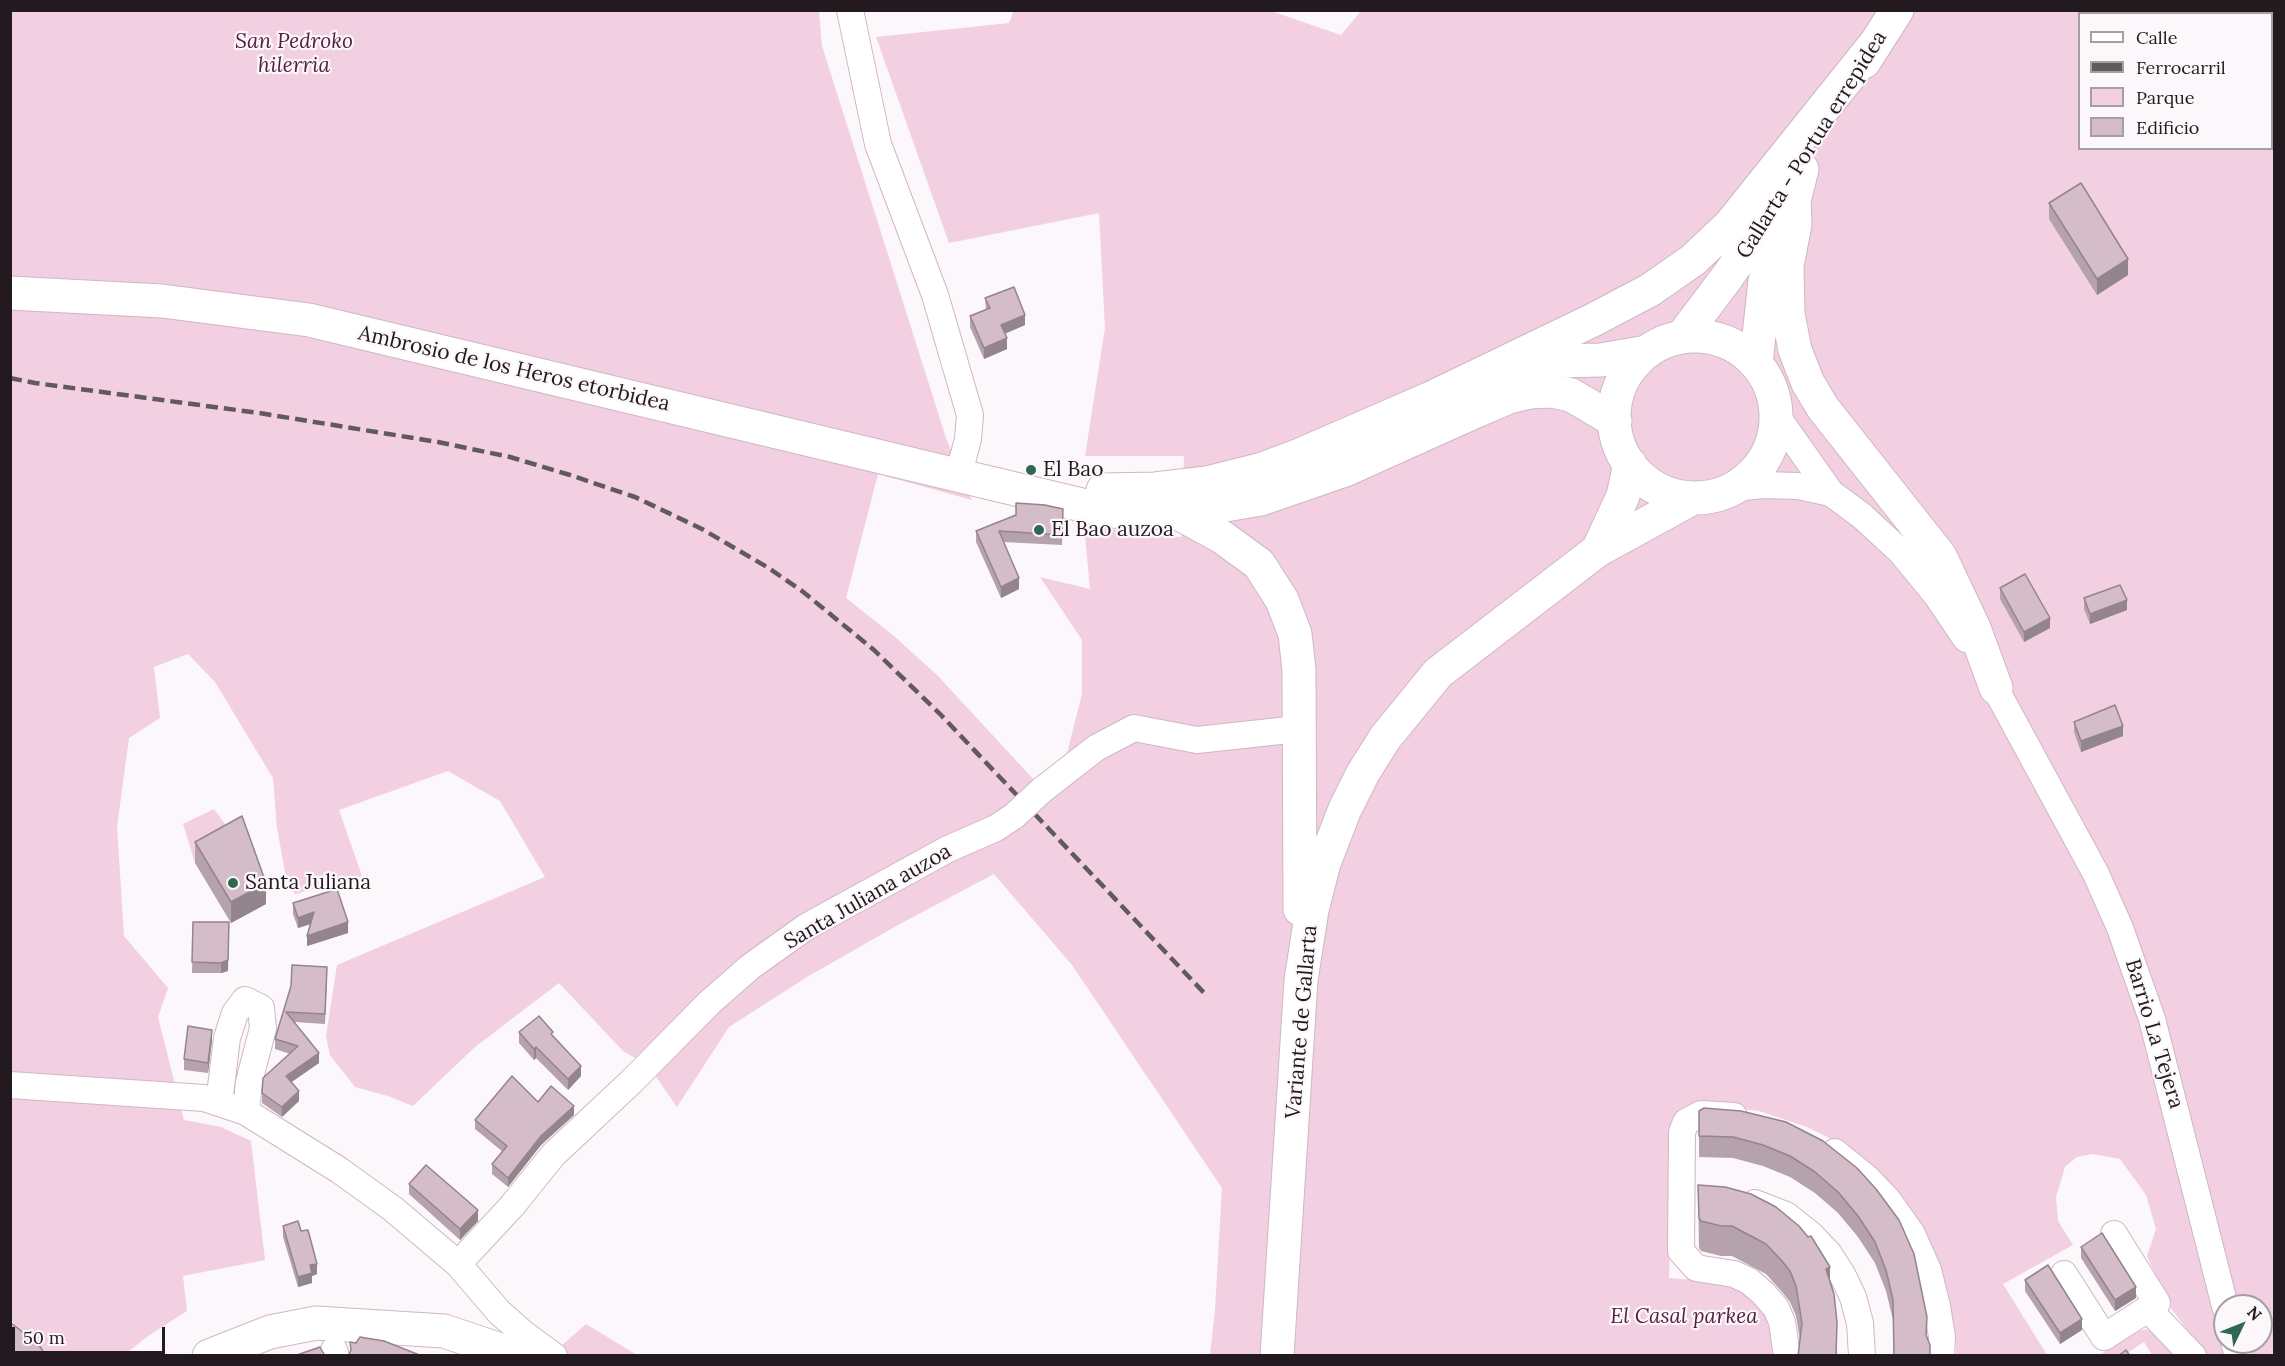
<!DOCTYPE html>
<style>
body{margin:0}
#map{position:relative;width:2285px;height:1366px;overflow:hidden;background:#fcf7fa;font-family:Lora,serif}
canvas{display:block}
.frame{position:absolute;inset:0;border:12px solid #221a1e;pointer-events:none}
.legend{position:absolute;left:2078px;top:12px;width:195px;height:138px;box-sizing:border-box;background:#fcf7fa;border:2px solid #a59fa2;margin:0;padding:8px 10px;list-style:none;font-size:18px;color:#221a1e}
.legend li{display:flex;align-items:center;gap:12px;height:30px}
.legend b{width:30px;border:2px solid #a59fa2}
.north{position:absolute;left:2213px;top:1294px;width:60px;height:60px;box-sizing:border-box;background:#fcf7fa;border:2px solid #a59fa2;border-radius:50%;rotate:47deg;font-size:16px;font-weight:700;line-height:24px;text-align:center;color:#221a1e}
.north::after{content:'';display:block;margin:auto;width:21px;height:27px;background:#2f6952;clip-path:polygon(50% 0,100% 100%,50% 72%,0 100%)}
.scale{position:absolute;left:12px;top:1327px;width:153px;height:27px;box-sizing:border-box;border:3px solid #221a1e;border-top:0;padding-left:8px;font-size:18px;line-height:21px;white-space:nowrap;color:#221a1e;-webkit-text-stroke:4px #fcf7fa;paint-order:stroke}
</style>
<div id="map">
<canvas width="2285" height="1366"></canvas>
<div class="frame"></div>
<ul class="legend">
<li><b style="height:8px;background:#fff"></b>Calle</li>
<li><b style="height:8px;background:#60595d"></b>Ferrocarril</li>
<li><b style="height:16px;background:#f2cfe1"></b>Parque</li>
<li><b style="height:16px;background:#d4bcc8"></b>Edificio</li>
</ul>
<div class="north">N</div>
<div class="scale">50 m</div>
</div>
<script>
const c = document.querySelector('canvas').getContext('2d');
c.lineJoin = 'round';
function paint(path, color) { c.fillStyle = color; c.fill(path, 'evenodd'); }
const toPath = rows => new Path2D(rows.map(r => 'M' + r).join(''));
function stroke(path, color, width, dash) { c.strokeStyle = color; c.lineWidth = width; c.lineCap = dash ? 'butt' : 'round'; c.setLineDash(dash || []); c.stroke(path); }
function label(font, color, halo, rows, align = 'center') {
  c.font = font + ' Lora,serif'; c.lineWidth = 4.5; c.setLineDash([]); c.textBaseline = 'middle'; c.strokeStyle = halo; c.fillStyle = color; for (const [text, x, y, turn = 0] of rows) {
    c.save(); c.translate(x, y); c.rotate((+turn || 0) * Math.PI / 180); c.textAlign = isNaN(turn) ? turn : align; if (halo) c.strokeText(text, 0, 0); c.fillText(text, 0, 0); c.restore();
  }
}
const green = toPath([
 [1014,10,1271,11,1341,35,1362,10,2274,11,2274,1353,2258,1356,2203,1355,2198,1344,2170,1307,2147,1256,2156,1229,2146,1195,2120,1159,2093,1154,2077,1157,2065,1167,2056,1197,2058,1221,2073,1245,2003,1284,2047,1355,1956,1355,1956,1343,1946,1285,1932,1249,1894,1191,1849,1148,1807,1127,1759,1111,1693,1103,1682,1113,1673,1126,1669,1278,1710,1281,1742,1289,1771,1318,1779,1355,1210,1355,1215,1310,1222,1188,1072,965,994,874,898,925,807,977,729,1027,677,1107,648,1065,623,1051,559,983,475,1047,413,1106,388,1096,355,1087,330,1055,326,1036,337,965,545,877,500,801,448,771,339,810,362,876,295,894,286,877,277,828,273,778,215,682,188,654,154,667,160,718,129,738,117,827,124,936,168,988,158,1017,184,1120,221,1127,251,1141,265,1260,183,1276,187,1311,148,1336,124,1355,35,1355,10,1318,10,11,819,11,822,46,946,438,972,500,878,474,846,598,894,636,938,676,1035,781,1067,753,1082,694,1082,640,1040,577,1090,589,1084,525,1151,535,1181,537,1184,456,1085,456,1105,328,1099,213,949,243,876,37,1009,23],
 [2080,14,2272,14,2272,148,2080,148],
 [2225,1306,2261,1306,2261,1342,2225,1342],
 [214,809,237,840,195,863,183,824],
 [586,1324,637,1355,550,1356],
 [2149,1329,2158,1335,2172,1355,2152,1355,2144,1342,2124,1355,2098,1356,2136,1331]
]);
const minor = toPath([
 [850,10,878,144,935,295,970,415,968,439,958,477],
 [1776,415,1831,493,1862,516,1901,552,1937,596,1966,639],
 [1734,488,1763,485,1798,486,1831,493],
 [1987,673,2096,874,2120,928,2152,1019,2225,1306],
 [1042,790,1096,748,1134,728,1197,740,1298,729],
 [10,1085,204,1098,246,1112,339,1170,393,1209,458,1264,499,1312,524,1334,554,1356],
 [219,1103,227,1038,235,1013,245,1000,261,1008,263,1028,249,1082,246,1112],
 [1734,1116,1701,1114,1686,1122,1682,1132,1681,1251,1696,1268,1734,1274,1749,1281,1763,1293,1776,1308,1782,1322,1787,1356],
 [1835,1152,1867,1178,1888,1200,1912,1234,1928,1270,1937,1306,1942,1337,1941,1356],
 [1755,1203,1786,1215,1811,1235,1829,1254,1843,1276,1853,1297,1860,1323,1862,1356],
 [458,1264,512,1206,553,1155,632,1081,709,1003,750,967,806,927,948,849,996,828,1014,816],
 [2064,1274,2104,1337,2157,1303,2114,1234],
 [2148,1309,2193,1356],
 [2234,1342,2238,1356],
 [334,1350,336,1356]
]);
const major = toPath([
 [10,293,162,301,309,320,1107,511,1178,513,1261,499,1345,470,1474,412,1509,397,1530,392,1552,391,1571,395,1615,421],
 '1614 417a81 81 0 1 1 162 0a81 81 0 1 1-162 0Z',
 [1103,490,1155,489,1207,483,1263,469,1300,455,1429,399,1502,375,1558,361,1601,360,1647,352],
 [1178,513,1222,537,1259,564,1282,600,1295,634,1299,670,1300,909],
 [1598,550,1623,496,1630,464],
 [209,1356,270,1332,316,1323,444,1331,518,1356],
 [1277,1356,1301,980,1312,910,1324,863,1345,809,1363,773,1385,738,1438,673,1598,550,1693,498]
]);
const highway = toPath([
 [1864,62,1897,10],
 [1802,169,1794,201,1795,224,1787,266,1788,314,1795,350,1808,383,1823,408,1940,556,1974,628,1996,688],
 [1682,337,1728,276,1797,176],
 [1756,363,1765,281,1778,239],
 [1429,399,1593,320,1650,290,1693,260,1730,225,1875,44]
]);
const rail = toPath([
 [10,378,35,383,259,413,438,442,510,457,570,475,635,497,702,529,767,567,802,591,874,650,941,715,1207,996]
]);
const minorBridge = toPath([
 [1014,816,1042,790]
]);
const wall = toPath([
 [2049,203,2128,275,2097,295,2049,219],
 [985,298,1025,325,1005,334,1007,349,984,359,970,327,970,316,986,310],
 [1063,520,1062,545,1003,542,1019,589,1001,598,976,542,976,531],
 [2000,588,2050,628,2024,642,2000,599],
 [2084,598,2127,610,2090,624,2084,609],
 [2074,722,2123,736,2081,752,2074,732],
 [195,842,266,904,231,923,195,863],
 [293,903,348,933,307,946,310,924,298,928,293,914],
 [193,922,228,971,221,973,192,973],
 [327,977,325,1024,295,1022,319,1063,291,1082,299,1101,282,1117,262,1103,262,1093,290,1054,275,1049,275,1039,291,986],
 [519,1032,553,1035,581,1076,568,1090,536,1058,534,1060,519,1043],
 [212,1040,208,1073,184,1070,184,1059],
 [538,1102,574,1115,541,1145,508,1187,492,1174,492,1164,503,1152,475,1129,475,1120],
 [1699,1111,1823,1141,1927,1337,1930,1356,1894,1356,1893,1320,1886,1291,1875,1263,1858,1237,1838,1213,1815,1193,1790,1177,1763,1166,1733,1158,1699,1157],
 [409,1184,478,1221,460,1240,409,1194],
 [1698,1185,1830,1282,1837,1322,1837,1356,1798,1356,1800,1341,1796,1316,1790,1302,1782,1292,1766,1274,1732,1256,1721,1256,1701,1251,1699,1248],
 [283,1226,301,1231,317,1274,312,1276,312,1283,298,1287,283,1237],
 [2081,1247,2136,1298,2115,1311,2081,1258],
 [2025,1280,2082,1330,2060,1344,2025,1291]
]);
const shadedWall = toPath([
 [2128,259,2128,275,2097,295,2097,279],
 [1025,315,1025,325,1001,335,1001,325],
 [1007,338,1007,349,984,359,984,348],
 [1019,578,1019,589,1001,598,1001,587],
 [2127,600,2127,610,2090,624,2090,614],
 [2050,618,2050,628,2024,642,2024,632],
 [2123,726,2123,736,2081,752,2081,741],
 [266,883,266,904,231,923,231,902],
 [314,912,314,923,298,928,298,918],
 [229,922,228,971,221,973,221,963],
 [348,922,348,933,307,946,307,936],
 [212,1030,212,1040,208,1073,208,1063],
 [536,1047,536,1058,534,1060,534,1049],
 [319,1053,319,1063,286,1086,286,1076],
 [581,1066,581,1076,568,1090,568,1079],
 [299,1091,299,1101,282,1117,282,1107],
 [574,1106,574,1115,541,1145,508,1187,508,1178,541,1136],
 [478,1210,478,1221,460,1240,460,1229],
 [317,1264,317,1274,312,1276,312,1283,298,1287,298,1277,310,1265],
 [1830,1267,1830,1297,1826,1269],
 [2136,1287,2136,1298,2115,1311,2115,1300],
 [2082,1319,2082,1330,2060,1344,2060,1333]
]);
const building = toPath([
 [2081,183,2128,259,2097,279,2049,203,2081,183],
 [1014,287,1025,315,1001,325,1007,338,984,348,970,316,990,308,985,298,1014,287],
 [1016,503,1045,505,1063,509,1062,535,999,531,1019,578,1001,587,976,531,1016,515,1016,503],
 [2025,574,2050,618,2024,632,2000,588,2025,574],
 [2120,585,2127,600,2090,614,2084,598,2120,585],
 [2115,705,2123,726,2081,741,2074,722,2115,705],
 [242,816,266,883,231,902,195,842,242,816],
 [337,889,348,922,307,936,314,912,298,918,293,903,337,889],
 [193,922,229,922,228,960,221,963,192,962,193,922],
 [292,965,327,967,325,1014,286,1012,319,1053,286,1076,299,1091,282,1107,262,1093,263,1078,298,1046,275,1039,291,986,292,965],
 [539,1016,553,1032,551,1034,581,1066,568,1079,536,1047,534,1049,519,1032,539,1016],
 [188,1026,212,1030,208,1063,184,1059,188,1026],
 [512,1076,538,1102,551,1086,574,1106,541,1136,508,1178,492,1164,507,1146,475,1120,512,1076],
 [1704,1108,1741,1111,1786,1122,1823,1141,1857,1168,1876,1189,1899,1220,1914,1254,1927,1317,1926,1335,1930,1345,1930,1356,1894,1356,1893,1300,1886,1270,1875,1242,1858,1216,1838,1192,1815,1172,1790,1156,1763,1145,1733,1137,1699,1136,1699,1111,1704,1108],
 [426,1165,478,1210,460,1229,409,1184,426,1165],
 [1698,1185,1725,1187,1751,1194,1776,1207,1799,1226,1808,1237,1811,1236,1830,1267,1826,1269,1834,1294,1837,1322,1836,1356,1798,1356,1802,1323,1796,1286,1790,1271,1782,1261,1766,1244,1732,1226,1721,1226,1701,1221,1699,1218,1698,1185],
 [298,1221,301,1231,308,1230,317,1264,310,1265,312,1273,298,1277,283,1226,298,1221],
 [2102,1233,2136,1287,2115,1300,2081,1247,2102,1233],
 [2048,1265,2082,1319,2060,1333,2025,1280,2048,1265],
 [10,1322,39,1345,46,1356,10,1356,10,1322],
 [360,1337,384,1341,422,1356,348,1356,351,1350,350,1342,356,1343,360,1337],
 [320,1347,325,1356,294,1356,320,1347],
 [2126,1350,2130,1356,2118,1356,2126,1350]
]);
const markers = [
 [1031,470,6,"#2f6952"],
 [1039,530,6,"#2f6952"],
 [233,883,6,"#2f6952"]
];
const parkNames = [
 ["San Pedroko",294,42],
 ["hilerria",294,66],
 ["El Casal parkea",1684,1317]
];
const streetNames = [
 ["Gallarta - Portua errepidea",1812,145,-58],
 ["Ambrosio de los Heros etorbidea",514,369,13],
 ["Santa Juliana auzoa",868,897,-30],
 ["Variante de Gallarta",1302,1022,-85],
 ["Barrio La Tejera",2154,1034,73]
];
const poiNames = [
 ["El Bao",1043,470],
 ["El Bao auzoa",1051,530],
 ["Santa Juliana",245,883]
];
paint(green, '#f2cfe1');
stroke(minor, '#cfb7c3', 28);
stroke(major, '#cfb7c3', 35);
stroke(highway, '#cfb7c3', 35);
stroke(minor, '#fff', 26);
stroke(major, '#fff', 33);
stroke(highway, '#fff', 33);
stroke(rail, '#60595d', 4.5, [12, 6]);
stroke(minorBridge, '#cfb7c3', 28, []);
stroke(minorBridge, '#fff', 26);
paint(wall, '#b6a2ac');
paint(shadedWall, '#94848c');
paint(building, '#d4bcc8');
stroke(building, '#94848c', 1.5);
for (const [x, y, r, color] of markers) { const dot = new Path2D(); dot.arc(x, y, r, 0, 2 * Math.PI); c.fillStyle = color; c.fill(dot); stroke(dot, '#fcf7fa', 2); }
label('italic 21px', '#562042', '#fcf7fa', parkNames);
label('21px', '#221a1e', '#fcf7fa', streetNames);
label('21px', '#221a1e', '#fcf7fa', poiNames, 'left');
</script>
